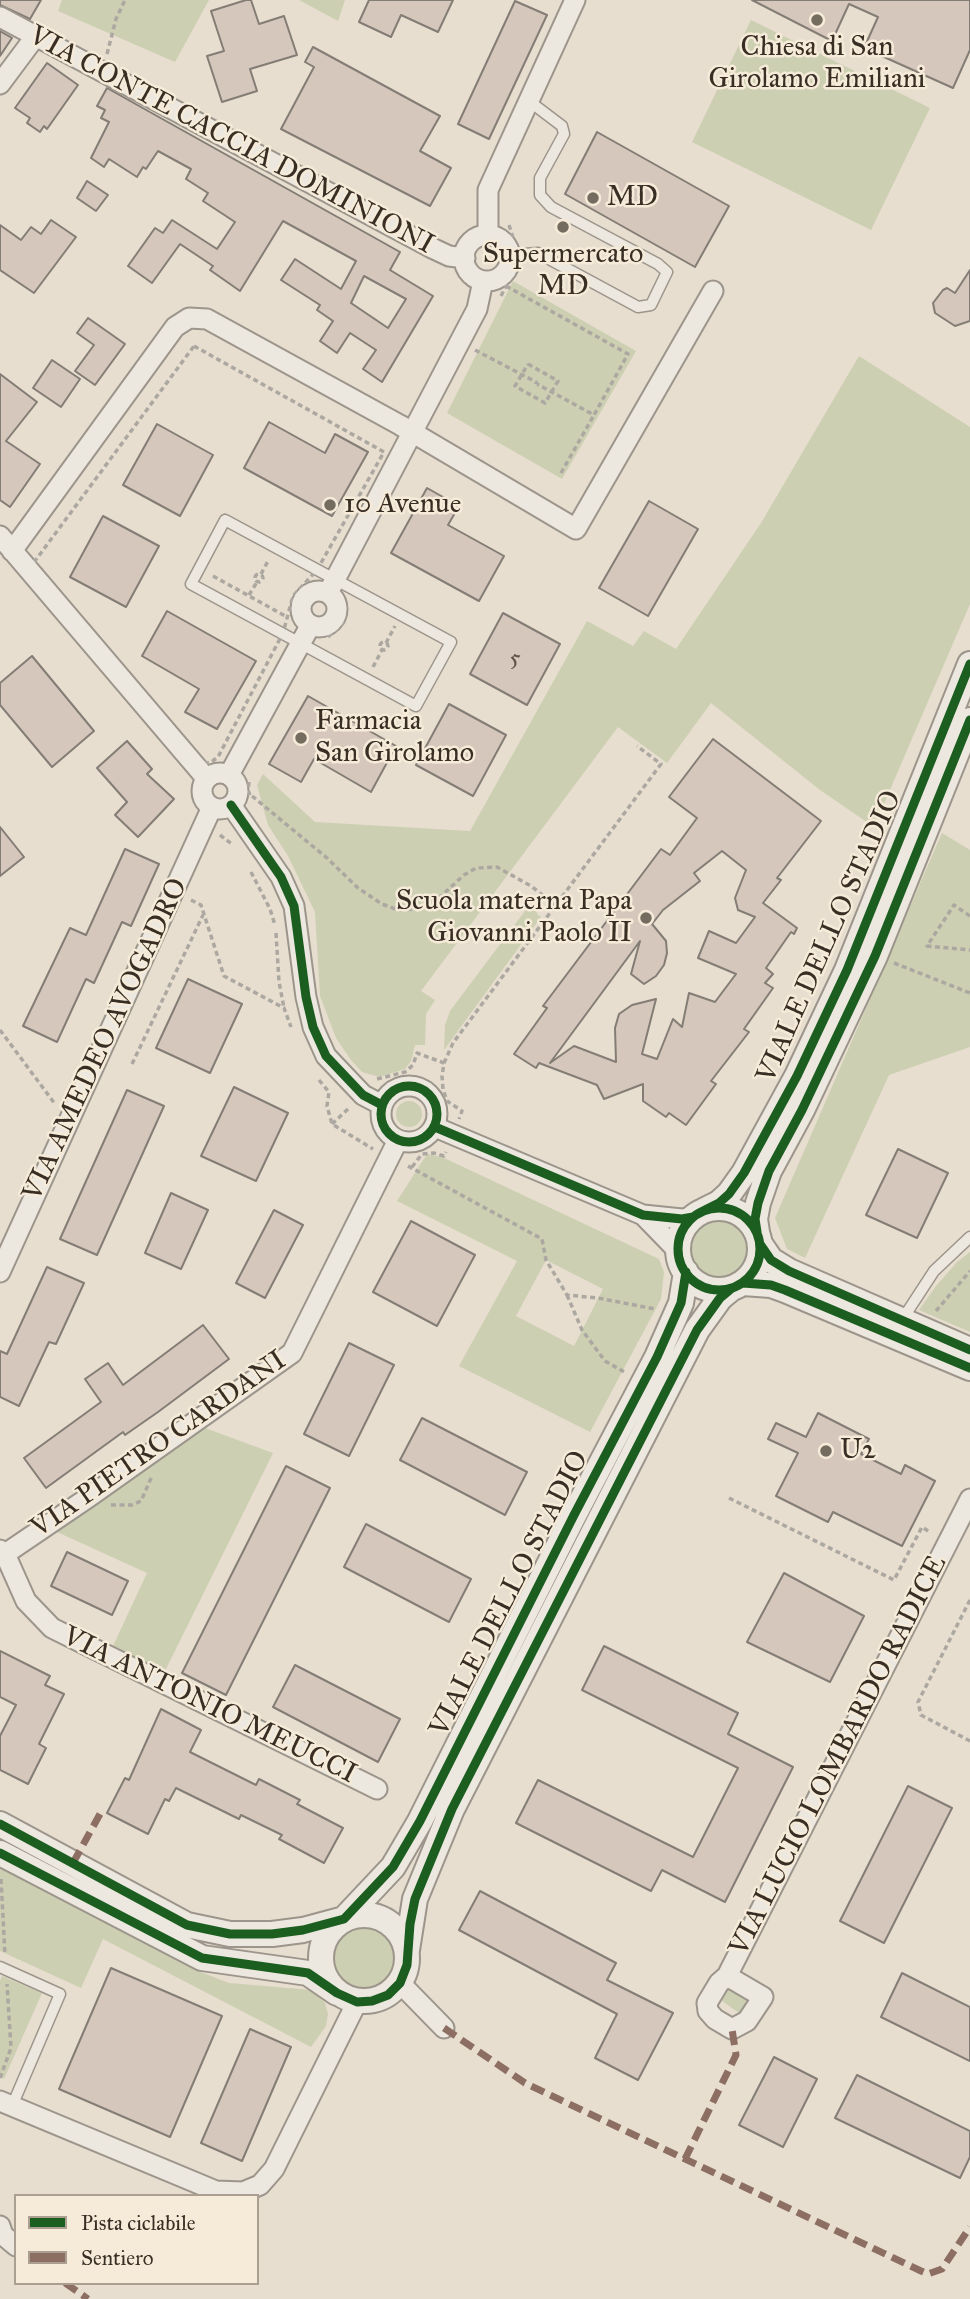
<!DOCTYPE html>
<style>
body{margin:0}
#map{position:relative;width:970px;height:2299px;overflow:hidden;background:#e7decf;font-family:"IM FELL Great Primer",serif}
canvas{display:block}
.legend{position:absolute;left:14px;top:2194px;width:245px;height:91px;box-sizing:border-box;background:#f6ebd9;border:2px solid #aa9f91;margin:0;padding:9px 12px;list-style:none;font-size:21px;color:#382e24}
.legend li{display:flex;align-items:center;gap:14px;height:35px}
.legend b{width:35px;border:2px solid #aa9f91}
</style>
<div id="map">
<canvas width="970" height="2299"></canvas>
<ul class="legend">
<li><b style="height:9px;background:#1b5e20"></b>Pista ciclabile</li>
<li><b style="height:9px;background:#8d6e63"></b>Sentiero</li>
</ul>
</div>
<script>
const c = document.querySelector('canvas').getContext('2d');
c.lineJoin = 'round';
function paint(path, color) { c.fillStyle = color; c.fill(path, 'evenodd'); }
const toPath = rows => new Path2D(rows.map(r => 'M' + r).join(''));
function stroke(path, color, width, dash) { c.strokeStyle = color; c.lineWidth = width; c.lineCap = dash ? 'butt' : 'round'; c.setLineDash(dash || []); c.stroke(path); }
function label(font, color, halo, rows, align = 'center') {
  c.font = font + ' "IM FELL Great Primer",serif'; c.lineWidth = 5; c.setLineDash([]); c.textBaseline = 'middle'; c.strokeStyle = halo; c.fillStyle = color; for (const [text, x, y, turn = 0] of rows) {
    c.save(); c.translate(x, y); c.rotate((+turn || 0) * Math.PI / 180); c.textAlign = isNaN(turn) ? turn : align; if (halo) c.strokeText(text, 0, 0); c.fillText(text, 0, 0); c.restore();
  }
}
const green = toPath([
 [62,0,209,0,175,62,58,11],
 [299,0,345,0,338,21],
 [751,20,930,108,871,230,692,142],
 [513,281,636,351,562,479,447,413],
 [859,356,970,427,970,604,874,827,820,790,711,703,667,763,618,727,421,991,435,1000,426,1014,425,1045,415,1045,411,1061,405,1069,379,1077,362,1072,351,1060,336,1038,320,996,315,912,288,856,268,825,257,785,263,774,315,822,470,831,587,621,633,646,644,631,676,649,761,523],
 [942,833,970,850,970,1047,889,1075,805,1258,787,1249,775,1218],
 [534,899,537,914,541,917,444,1050,445,1025,450,1011],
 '396 1114a13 13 0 1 1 26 0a13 13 0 1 1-26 0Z',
 [427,1154,442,1157,659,1259,664,1272,661,1299,590,1432,459,1366,517,1261,397,1201],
 [546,1260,603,1289,574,1346,516,1316],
 '688 1247a33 33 0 1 1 66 0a33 33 0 1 1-66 0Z',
 [970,1252,970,1332,919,1310,936,1286,957,1262],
 [205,1428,273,1453,165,1671,113,1646,147,1573,57,1532],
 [0,1864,198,1971,229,1983,312,1990,325,2003,328,2014,326,2026,311,2047,103,1939,81,1988,0,1951],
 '331 1958a32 32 0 1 1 64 0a32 32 0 1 1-64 0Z',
 [2,1976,42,1993,4,2079,0,2077,0,1981],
 [726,1985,748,1999,739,2013,722,2001]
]);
const building = toPath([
 [0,0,41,0,30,19,0,5,0,0],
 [246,0,251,0,259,24,284,16,297,55,250,69,257,91,222,102,207,56,224,51,211,11,246,0],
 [369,0,453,0,438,32,401,15,391,37,359,22,369,0],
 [752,0,970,0,970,50,953,88,864,48,878,17,849,4,832,41,752,0],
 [515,1,547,15,489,139,458,124,515,1],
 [0,31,12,38,0,56,0,31],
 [313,47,440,116,420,151,451,168,430,206,281,129,314,67,305,62,313,47],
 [47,63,78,85,47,129,44,126,40,132,27,123,30,118,15,108,47,63],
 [107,88,400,252,390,270,433,296,382,382,363,369,376,350,350,333,337,353,320,341,333,321,317,310,320,305,281,280,295,259,341,289,356,261,283,221,240,291,210,270,213,266,180,244,152,283,128,266,155,228,163,233,172,220,217,249,235,222,203,201,208,193,186,179,191,169,158,151,146,169,143,167,137,177,109,159,104,167,91,158,109,122,101,118,105,110,97,106,107,88],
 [364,276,406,299,388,328,351,303,364,276],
 [597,132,729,206,695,267,565,194,597,132],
 [87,181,108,195,96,211,77,198,87,181],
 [51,220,76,237,34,293,0,270,0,225,21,240,31,227,41,234,51,220],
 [970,270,970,321,955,326,935,313,933,303,943,290,947,288,955,293,970,270],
 [88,318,125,344,95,385,75,371,94,345,77,333,88,318],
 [52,360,80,379,61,407,33,388,52,360],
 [0,374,37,402,6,441,40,464,10,507,0,500,0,374],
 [269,422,325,453,335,434,368,452,332,516,244,468,269,422],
 [157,424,213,455,180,516,123,485,157,424],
 [427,488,459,506,448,525,504,556,479,601,391,553,427,488],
 [649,501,698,529,648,616,599,588,649,501],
 [103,516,159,546,126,607,70,577,103,516],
 [167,611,256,661,217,729,185,712,199,689,142,656,167,611],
 [503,613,560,644,527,705,470,674,503,613],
 [32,656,94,731,52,767,0,705,0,683,32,656],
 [308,696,396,746,371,792,314,759,301,782,269,764,308,696],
 [449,704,506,735,473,796,416,765,449,704],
 [713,739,821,821,777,878,781,880,763,903,797,928,794,934,791,932,766,968,773,974,765,983,773,988,744,1029,749,1032,711,1081,716,1084,686,1125,669,1113,666,1117,643,1101,643,1084,604,1099,597,1085,539,1063,536,1068,514,1054,547,1008,543,1006,661,849,670,855,697,818,669,797,713,739],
 [722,851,746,870,735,898,738,910,755,917,736,943,709,931,698,958,736,974,715,1002,689,993,682,1027,673,1019,657,1059,642,1054,656,999,632,1005,619,1014,615,1028,616,1062,574,1046,550,1063,640,941,631,974,644,984,656,976,664,965,667,953,666,941,652,924,663,910,700,881,694,873,722,851],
 [127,741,152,769,147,774,174,799,138,837,115,815,127,802,97,768,127,741],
 [0,827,24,857,0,876,0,827],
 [125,849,159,864,131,926,122,922,94,983,86,979,57,1042,23,1026,70,928,86,935,125,849],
 [188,979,242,1004,210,1073,156,1048,188,979],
 [234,1087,288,1113,256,1181,201,1156,234,1087],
 [127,1090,164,1106,97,1255,60,1239,127,1090],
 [898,1149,948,1173,917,1238,866,1215,898,1149],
 [171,1193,208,1210,181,1269,145,1253,171,1193],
 [274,1210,303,1225,265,1298,236,1283,274,1210],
 [411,1221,475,1255,437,1326,373,1292,411,1221],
 [47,1267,84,1283,56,1344,49,1342,19,1406,0,1397,0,1351,7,1354,47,1267],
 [203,1325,229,1359,158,1412,125,1435,123,1432,46,1488,24,1458,101,1402,85,1379,108,1363,123,1385,203,1325],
 [349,1343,394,1365,349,1456,304,1434,349,1343],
 [818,1413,869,1439,861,1454,901,1474,905,1465,935,1481,902,1546,833,1512,828,1522,776,1496,798,1453,768,1439,776,1423,806,1437,818,1413],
 [422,1418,527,1472,505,1515,400,1460,422,1418],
 [286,1466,330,1488,226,1695,182,1673,286,1466],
 [366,1524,471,1579,449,1622,344,1567,366,1524],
 [67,1552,128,1581,112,1615,51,1586,67,1552],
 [784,1573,864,1616,830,1682,747,1642,784,1573],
 [604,1646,738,1713,728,1734,793,1767,725,1902,662,1870,651,1891,516,1823,538,1780,693,1857,738,1768,582,1690,604,1646],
 [0,1651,50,1676,45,1685,64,1694,39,1744,46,1748,28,1784,0,1770,0,1736,16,1705,0,1697,0,1651],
 [295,1665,400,1719,378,1762,273,1707,295,1665],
 [161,1709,201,1730,190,1752,256,1785,259,1779,300,1800,297,1804,343,1828,324,1863,279,1839,282,1835,241,1815,239,1819,176,1788,169,1801,165,1799,148,1834,107,1813,125,1778,129,1780,161,1709],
 [908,1786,952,1808,884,1943,840,1921,908,1786],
 [480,1891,616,1963,607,1980,673,2013,638,2080,595,2058,617,2014,459,1930,480,1891],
 [111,1968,222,2016,170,2137,59,2089,111,1968],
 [902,1973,970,2007,970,2061,881,2017,902,1973],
 [250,2029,291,2047,242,2161,201,2143,250,2029],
 [774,2057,817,2079,783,2147,739,2125,774,2057],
 [857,2075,970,2131,970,2157,960,2178,835,2118,857,2075]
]);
const path = toPath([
 [107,54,116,19,125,0],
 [509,225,514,241],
 [506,286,628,354,594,415,537,384],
 [501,296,515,269],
 [194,346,384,452,317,570,293,596,283,633,218,757,210,763,198,762,32,565,194,346],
 [475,350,536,382,536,384],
 [528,364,558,381,545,403,515,386,528,364],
 [561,473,594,415],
 '255 578a4 4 0 1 1 8 0a4 4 0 1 1-8 0Z',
 [261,574,268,561],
 [213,576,287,617],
 [249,595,257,582],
 [328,637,344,622,346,603],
 '380 646a4 4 0 1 1 8 0a4 4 0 1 1-8 0Z',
 [386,643,395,626],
 [373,667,382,650],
 [249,782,248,790,251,798],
 [252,796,327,858,358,888,382,904,398,910,417,909,439,898,464,875,476,868,497,867,531,886,555,905],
 [220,835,233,845],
 [251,872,270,909,275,925],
 [191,900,201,905,224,976,284,1008,291,1027],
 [970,916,954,905,927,946,970,950],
 [276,933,279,982,284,1008],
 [894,963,970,993],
 [0,1030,55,1104],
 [444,1063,453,1043,661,764,637,746],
 [132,1064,203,915],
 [377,1079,405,1072,413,1065,417,1053,444,1063,442,1076,443,1089,447,1101,462,1111,459,1119],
 [319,1080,329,1092,327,1106,332,1124,373,1149],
 [332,1124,348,1109],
 [408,1166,542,1239,546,1260,567,1295,598,1298,655,1309],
 [412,1167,422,1154,434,1153,444,1156,446,1152],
 [567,1295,582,1330,605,1361,626,1373],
 [936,1311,970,1271],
 [729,1498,894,1580,922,1527,931,1533],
 [111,1505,132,1505,141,1501,152,1476],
 [970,1600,918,1702,921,1715,970,1741],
 [1,1879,5,1955],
 [0,2078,11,2048,7,1984]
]);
const service = toPath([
 [510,255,538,253,638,307,651,305,667,272,658,264,551,207,540,195,540,178,564,134,562,126,529,101],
 [225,520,451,642,416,706,191,584,225,520],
 [902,1320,934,1271,970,1237],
 [0,1967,60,1994,12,2106]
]);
const minor = toPath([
 [0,17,434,249,449,256,465,258],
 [0,84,35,37],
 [488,235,488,190,575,0],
 '464 258a23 23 0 1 1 46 0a23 23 0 1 1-46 0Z',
 [0,536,206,778],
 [12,551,175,327,189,318,207,319,400,425,576,529,713,291],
 '301 609a18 18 0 1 1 36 0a18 18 0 1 1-36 0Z',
 [328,593,477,309,483,281],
 '202 791a18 18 0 1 1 36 0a18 18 0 1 1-36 0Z',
 [229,775,310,626],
 [231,805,281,877,294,906,306,997,313,1027,326,1056,363,1095,382,1105],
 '381 1114a28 28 0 1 1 56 0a28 28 0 1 1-56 0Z',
 [435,1127,643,1215,682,1219,693,1217],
 [643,1215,678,1251],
 [0,1272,212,807],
 [0,1550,5,1554,26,1601,52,1628,377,1789],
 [5,1554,89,1497,292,1353,398,1140],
 [727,1976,763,1997,747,2021,732,2029,715,2019,708,2011,707,2003,719,1983,727,1976,970,1499],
 [400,1983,444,2028],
 [0,2101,216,2191,243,2192,260,2185,274,2169,357,2002],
 [0,2226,3,2235,16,2246]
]);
const tertiary = toPath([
 '678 1249a41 41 0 1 1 82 0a41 41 0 1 1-82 0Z',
 [705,1210,719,1203,729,1194,744,1173,797,1076,847,970,970,664],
 [757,1232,755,1219,758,1203,769,1171,802,1110,875,956,970,720],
 [760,1244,771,1260,789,1271,970,1350],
 [743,1283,771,1285,785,1290,970,1368],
 [0,1824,187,1925,230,1934,272,1934,303,1930,344,1919,393,1867,420,1821,574,1515,657,1357,681,1303,686,1272],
 [0,1853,202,1958,308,1973,337,1993],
 '321 1958a43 43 0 1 1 86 0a43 43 0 1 1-86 0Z',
 [407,1950,415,1899,452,1809,697,1330,720,1298,732,1288]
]);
const quiet = toPath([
 [73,1863,100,1814],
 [444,2028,525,2083,921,2271,928,2274,942,2269,970,2227],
 [685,2159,736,2055,732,2029],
 [65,2283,88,2299]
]);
const cycleway = toPath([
 [231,805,281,877,294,906,306,997,313,1027,326,1056,363,1095,382,1105],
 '381 1114a28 28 0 1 1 56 0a28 28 0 1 1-56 0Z',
 [435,1127,643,1215,682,1219,693,1217],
 '678 1249a41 41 0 1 1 82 0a41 41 0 1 1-82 0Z',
 [705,1210,719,1203,729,1194,744,1173,797,1076,847,970,970,664],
 [757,1232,755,1219,758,1203,769,1171,802,1110,875,956,970,720],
 [760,1244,771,1260,789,1271,970,1350],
 [743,1283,771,1285,785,1290,970,1368],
 [0,1824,187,1925,230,1934,272,1934,303,1930,344,1919,393,1867,420,1821,574,1515,657,1357,681,1303,686,1272],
 [0,1853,202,1958,308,1973,337,1993,357,2002,372,2001,388,1995,400,1983,407,1965,410,1924,415,1899,452,1809,697,1330,720,1298,732,1288]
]);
const markers = [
 [817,20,7,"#756c60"],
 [593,198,7,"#756c60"],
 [563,227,7,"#756c60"],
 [330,505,7,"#756c60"],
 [301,738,7,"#756c60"],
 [646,918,7,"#756c60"],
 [826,1451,7,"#756c60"]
];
const numberNames = [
 ["5",515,659]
];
const poiNames = [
 ["Chiesa di San",817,48,"center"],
 ["Girolamo Emiliani",817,80,"center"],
 ["MD",607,198],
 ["Supermercato",563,255,"center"],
 ["MD",563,287,"center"],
 ["10 Avenue",344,505],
 ["Farmacia",315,722],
 ["San Girolamo",315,754],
 ["Scuola materna Papa",632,902,"right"],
 ["Giovanni Paolo II",632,934,"right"],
 ["U2",840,1451]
];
const streetNames = [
 ["VIA CONTE CACCIA DOMINIONI",231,141,28],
 ["VIALE DELLO STADIO",830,937,-66],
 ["VIA AMEDEO AVOGADRO",106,1040,-65],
 ["VIA PIETRO CARDANI",159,1445,-35],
 ["VIALE DELLO STADIO",510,1594,-63],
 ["VIA ANTONIO MEUCCI",209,1706,26],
 ["VIA LUCIO LOMBARDO RADICE",839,1756,-63]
];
paint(green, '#cccfb1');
paint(building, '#d6c7bc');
stroke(building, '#837d75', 2);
stroke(service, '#9c958b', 13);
stroke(minor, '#9c958b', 23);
stroke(tertiary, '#9c958b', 28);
stroke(path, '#aca8a1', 3.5, [5, 3.5]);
stroke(service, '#ece7df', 10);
stroke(minor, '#ece7df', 19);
stroke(tertiary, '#ece7df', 24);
stroke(quiet, '#8d6e63', 7, [14, 7]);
stroke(cycleway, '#1b5e20', 9);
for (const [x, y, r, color] of markers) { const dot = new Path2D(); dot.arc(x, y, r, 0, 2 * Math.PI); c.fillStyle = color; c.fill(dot); stroke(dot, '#f6ebd9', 2.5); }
label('24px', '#60544a', null, numberNames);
label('28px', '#382e24', '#f6ebd9', poiNames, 'left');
label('28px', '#382e24', '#f6ebd9', streetNames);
</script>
